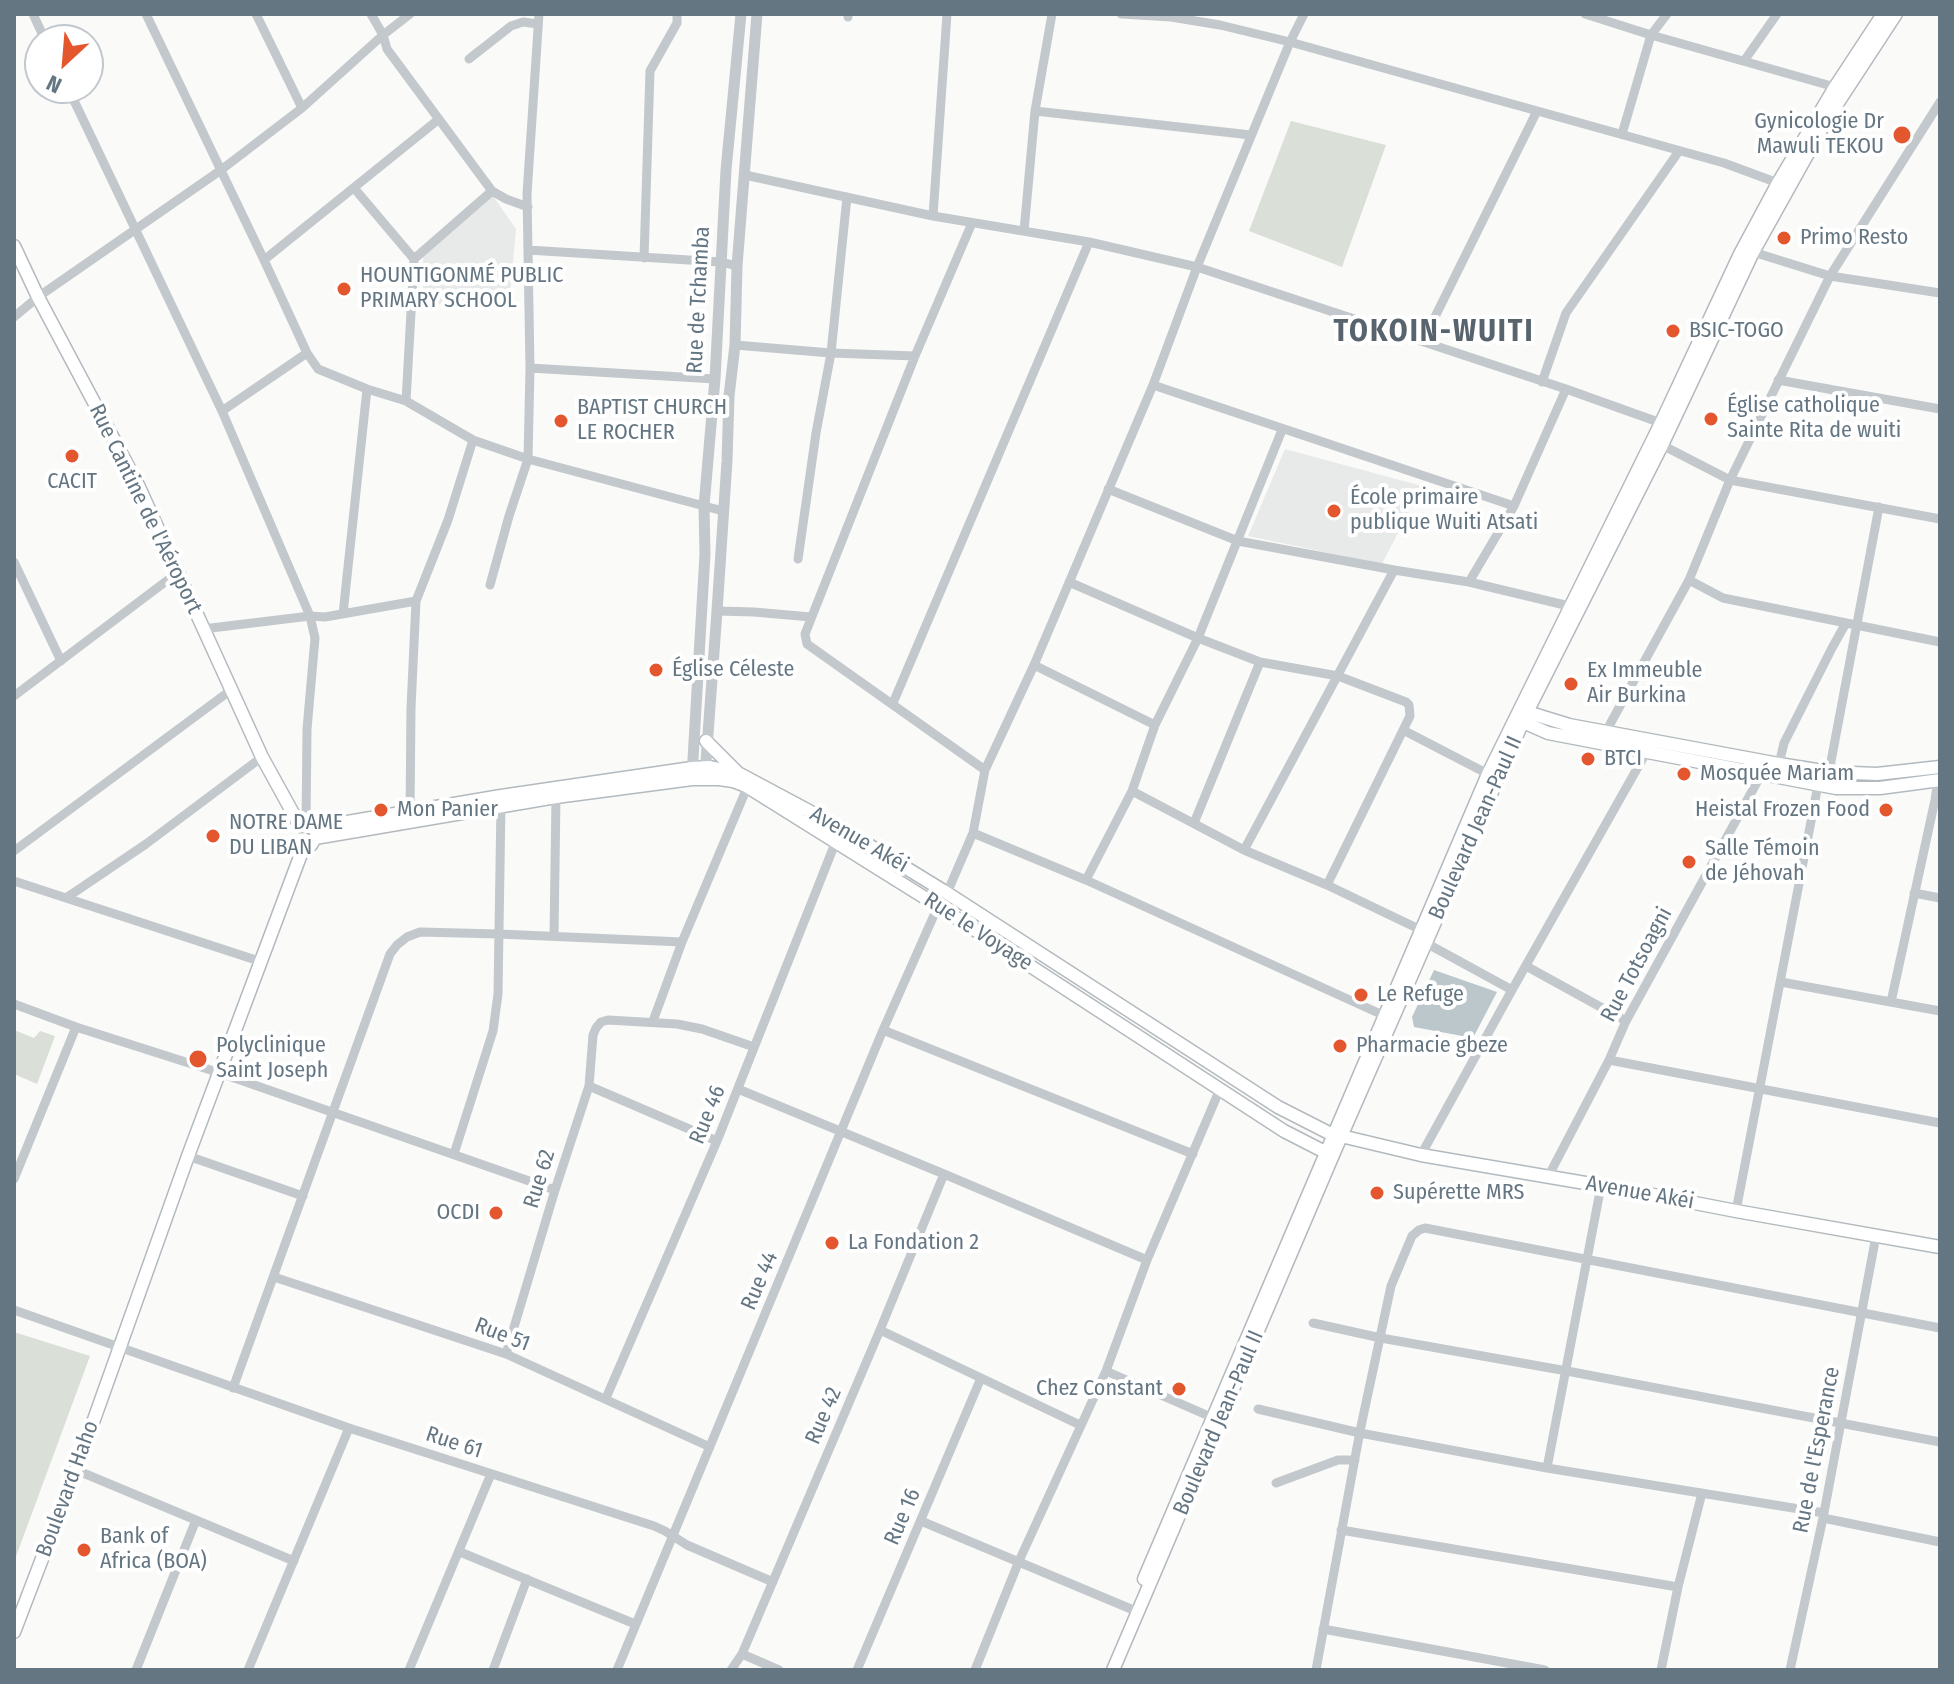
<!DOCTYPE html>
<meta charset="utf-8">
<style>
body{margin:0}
#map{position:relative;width:1954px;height:1684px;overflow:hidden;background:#fafaf8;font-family:"Fira Sans Condensed",sans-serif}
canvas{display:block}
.frame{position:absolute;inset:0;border:16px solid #657683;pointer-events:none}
.north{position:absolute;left:24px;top:24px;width:80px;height:80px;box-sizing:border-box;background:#fff;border:2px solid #c1c8cd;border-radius:50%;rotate:206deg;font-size:22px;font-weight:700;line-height:32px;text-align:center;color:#657683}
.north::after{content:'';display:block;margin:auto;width:28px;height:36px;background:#e4572e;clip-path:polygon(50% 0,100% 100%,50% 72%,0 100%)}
</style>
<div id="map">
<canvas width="1954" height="1684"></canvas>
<div class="frame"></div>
<div class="north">N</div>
</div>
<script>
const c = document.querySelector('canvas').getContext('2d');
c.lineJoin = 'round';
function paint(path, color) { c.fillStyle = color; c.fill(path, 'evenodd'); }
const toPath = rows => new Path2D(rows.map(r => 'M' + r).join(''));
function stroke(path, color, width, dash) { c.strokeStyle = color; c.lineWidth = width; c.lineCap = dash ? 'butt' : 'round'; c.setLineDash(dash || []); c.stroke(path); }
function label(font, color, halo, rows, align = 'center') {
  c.font = font + ' "Fira Sans Condensed",sans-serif'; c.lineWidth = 8; c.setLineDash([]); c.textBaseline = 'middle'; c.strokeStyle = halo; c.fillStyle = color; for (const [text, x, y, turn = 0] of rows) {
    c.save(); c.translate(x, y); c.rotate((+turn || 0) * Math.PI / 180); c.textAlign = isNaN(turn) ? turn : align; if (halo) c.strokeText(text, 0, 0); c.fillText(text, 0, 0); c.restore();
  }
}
const built = toPath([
 [491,193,516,229,510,293,511,308,423,303,423,254],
 [1285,449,1422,486,1382,564,1248,536]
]);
const green = toPath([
 [1291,121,1386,145,1342,267,1249,231],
 [14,1030,34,1038,40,1031,55,1036,37,1084,14,1074],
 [14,1332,90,1356,14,1562,14,1476,16,1458,14,1457]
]);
const water = toPath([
 [1434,970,1497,992,1473,1038,1414,1027,1412,1017]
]);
const minor = toPath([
 [33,14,45,40],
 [146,14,264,260,307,353,318,369,367,389,406,401,473,440,528,459,723,511],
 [256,14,302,108],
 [371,14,383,35,387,49,492,191,506,199,528,207],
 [1121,14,1171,17,1220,25,1290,42,1724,163,1778,183],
 [1585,14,1651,35,1835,87],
 [848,17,848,14],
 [469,59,511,26,523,22,538,24],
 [1744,61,1777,14],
 [68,88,222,411,310,616,315,638,307,729,306,825],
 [1035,111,1251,135],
 [1622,134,1651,35,1667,14],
 [745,175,933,216,1089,242,1197,267,1566,389,1661,423],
 [354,188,414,259,406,401],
 [933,216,947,14],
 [972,223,915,356,805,634,807,644,985,770],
 [1024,231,1035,111,1052,14],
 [528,250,721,262,737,266],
 [1753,252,1830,276,1940,293],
 [644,258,650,71,677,23,677,14],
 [414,259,492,191],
 [264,260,439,119],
 [14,317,38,297,221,170,302,108,383,35,410,14],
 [1423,341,1537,111],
 [735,345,831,353,915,356],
 [530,368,715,379],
 [1778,380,1940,409],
 [1542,382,1566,313,1679,151],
 [1153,385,1514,506],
 [222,411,307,353],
 [1662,445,1730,480,1940,519],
 [1108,489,1238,541,1394,570,1469,582,1569,606],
 [798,559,816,433,831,353,847,197],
 [14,562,61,661],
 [1689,580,1723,598,1940,642],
 [1069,582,1198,638,1260,662,1338,676,1406,702,1409,705,1410,716,1327,885],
 [1469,582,1514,506,1566,389],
 [490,585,509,516,528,459,530,368,527,194,539,14],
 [717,611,754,612,811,617],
 [343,614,367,389],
 [203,629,310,616,325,617,416,601],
 [1034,665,1155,725],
 [14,696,177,573],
 [893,703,1089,242],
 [1403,730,1488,774],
 [1603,737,1689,580,1730,480,1830,276,1940,102],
 [1779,764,1784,743,1832,648,1846,623],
 [1829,772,1879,507],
 [1132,791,1244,850,1327,885,1421,930],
 [410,815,411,708,416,601,448,520,473,440],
 [1194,823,1260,662],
 [973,833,1086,880,1385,1016],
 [1244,850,1394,570],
 [14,851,231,690],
 [1086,880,1132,791,1155,725,1198,638,1282,430],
 [14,881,262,962],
 [1914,893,1940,898],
 [66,898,146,844,262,757],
 [554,936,556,797],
 [1526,966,1626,1021],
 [1781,982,1940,1011],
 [1512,990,1647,751],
 [1891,1002,1935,800,1938,780],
 [14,1004,76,1027,220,1073,555,1190],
 [653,1021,682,942,749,783],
 [883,1030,1193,1154],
 [1609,1060,1940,1123],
 [589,1086,717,1141],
 [738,1089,944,1174,1147,1260],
 [454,1154,493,1031,498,994,501,803],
 [1421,1155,1512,990,1426,943],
 [188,1156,303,1196],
 [1548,1177,1609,1060,1626,1021,1762,773],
 [14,1179,76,1027],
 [1736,1211,1818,785],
 [274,1277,506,1354,710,1447],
 [14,1310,349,1428,654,1526,665,1531,687,1545,773,1582],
 [1313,1323,1381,1338,1567,1371,1940,1442],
 [880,1330,1080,1425],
 [506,1354,555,1190,589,1086,593,1035,596,1028,601,1022,608,1020,677,1024,702,1029,754,1047],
 [1106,1371,1211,1417],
 [233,1388,390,954,397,945,407,937,420,932,499,934,682,942],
 [606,1398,717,1141,838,836],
 [1258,1409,1360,1433,1547,1468,1824,1513],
 [1547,1468,1601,1186],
 [76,1470,294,1561],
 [1276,1483,1338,1460,1355,1460],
 [1823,1518,1940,1542],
 [921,1521,1131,1609],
 [1341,1530,1678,1587],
 [460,1552,635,1624],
 [1323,1629,1545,1670],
 [742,1654,779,1670],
 [136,1670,196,1520],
 [248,1670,349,1428],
 [409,1670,491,1474],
 [493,1670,527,1579],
 [617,1670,883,1030,938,906,947,893,973,833,985,770,1034,665,1153,385,1197,267,1290,42,1304,14],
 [731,1670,742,1654,880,1330,944,1174],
 [857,1670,981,1378],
 [975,1670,1019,1561,1106,1371,1147,1260,1220,1089],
 [1316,1670,1360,1431,1391,1286,1412,1236,1419,1230,1425,1228,1940,1328],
 [1661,1670,1678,1587,1702,1493],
 [1790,1670,1823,1518,1876,1236]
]);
const tertiary = toPath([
 [705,775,717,611,727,461,729,396,735,345,737,266,757,14],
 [692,776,705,554,704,506,715,379,726,170,741,14]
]);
const secondary = toPath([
 [14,246,38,297,138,485,262,757,300,826],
 [1522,712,1527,712,1569,725,1779,764,1829,772,1877,774,1940,767],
 [1515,723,1523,722,1548,733,1836,788,1880,788,1940,780],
 [706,741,738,773],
 [300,826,306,825,312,828,501,796,692,768,710,767,738,773,841,828,947,893,1278,1107,1333,1135,1340,1133],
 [315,838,556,797,692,779,719,779,733,781,746,786,938,906,1284,1131,1325,1152,1329,1150],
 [1341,1136,1421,1155,1638,1192,1736,1211,1940,1247],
 [1144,1579,1488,774,1661,423,1740,254,1778,183,1835,87,1883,14],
 [14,1632,76,1470,188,1156,304,846,311,845,315,838],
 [1113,1670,1336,1148,1527,712,1662,445,1753,252,1826,121,1896,14]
]);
const markers = [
 [1902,135,10,"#e4572e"],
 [1784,238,8,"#e4572e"],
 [344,289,8,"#e4572e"],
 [1673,331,8,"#e4572e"],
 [1711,419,8,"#e4572e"],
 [561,421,8,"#e4572e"],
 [72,456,8,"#e4572e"],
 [1334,511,8,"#e4572e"],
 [656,670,8,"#e4572e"],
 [1571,684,8,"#e4572e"],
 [1588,759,8,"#e4572e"],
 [1684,774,8,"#e4572e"],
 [381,810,8,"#e4572e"],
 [1886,810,8,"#e4572e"],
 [213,836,8,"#e4572e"],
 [1689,862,8,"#e4572e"],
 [1361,995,8,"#e4572e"],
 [1340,1046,8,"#e4572e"],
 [198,1059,10,"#e4572e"],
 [1377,1193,8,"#e4572e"],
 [496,1213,8,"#e4572e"],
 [832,1243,8,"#e4572e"],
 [1179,1389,8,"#e4572e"],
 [84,1550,8,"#e4572e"]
];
const poiNames = [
 ["Gynicologie Dr",1884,122,"right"],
 ["Mawuli TEKOU",1884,147,"right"],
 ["Primo Resto",1800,238],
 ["HOUNTIGONMÉ PUBLIC",360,276],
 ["PRIMARY SCHOOL",360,301],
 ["BSIC-TOGO",1689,331],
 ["Église catholique",1727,406],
 ["Sainte Rita de wuiti",1727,431],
 ["BAPTIST CHURCH",577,408],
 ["LE ROCHER",577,433],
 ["CACIT",72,482,"center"],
 ["École primaire",1350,498],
 ["publique Wuiti Atsati",1350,523],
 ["Église Céleste",672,670],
 ["Ex Immeuble",1587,671],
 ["Air Burkina",1587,696],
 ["BTCI",1604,759],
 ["Mosquée Mariam",1700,774],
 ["Mon Panier",397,810],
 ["Heistal Frozen Food",1870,810,"right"],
 ["NOTRE DAME",229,823],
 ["DU LIBAN",229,848],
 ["Salle Témoin",1705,849],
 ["de Jéhovah",1705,874],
 ["Le Refuge",1377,995],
 ["Polyclinique",216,1046],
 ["Saint Joseph",216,1071],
 ["Pharmacie gbeze",1356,1046],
 ["Supérette MRS",1393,1193],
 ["OCDI",480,1213,"right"],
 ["La Fondation 2",848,1243],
 ["Chez Constant",1163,1389,"right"],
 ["Bank of",100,1537],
 ["Africa (BOA)",100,1562]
];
const streetNames = [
 ["Rue de Tchamba",699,300,-87],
 ["Rue Cantine de l'Aéroport",145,509,64],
 ["Boulevard Jean-Paul II",1476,828,-66],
 ["Avenue Akéi",859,840,30],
 ["Rue le Voyage",978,932,33],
 ["Rue Totsoagni",1637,965,-62],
 ["Rue 46",708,1115,-68],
 ["Rue 62",540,1179,-73],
 ["Avenue Akéi",1640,1193,10],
 ["Rue 44",760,1281,-67],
 ["Rue 51",502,1335,21],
 ["Rue 42",824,1416,-67],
 ["Boulevard Jean-Paul II",1219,1423,-67],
 ["Rue 61",454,1443,18],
 ["Rue de l'Esperance",1817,1450,-79],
 ["Boulevard Haho",68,1489,-70],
 ["Rue 16",903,1517,-67]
];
const districtNames = [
 ["TOKOIN-WUITI",1434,333]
];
paint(built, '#e8e9e9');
paint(green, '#dadfd7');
paint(water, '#bbc7cb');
stroke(secondary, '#b3babf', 15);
stroke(minor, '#c3c8cc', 9);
stroke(tertiary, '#c3c8cc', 11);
stroke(secondary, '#fff', 12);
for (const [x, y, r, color] of markers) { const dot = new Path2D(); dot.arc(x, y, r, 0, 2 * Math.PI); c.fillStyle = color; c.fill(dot); stroke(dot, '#fff', 3); }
label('22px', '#657683', '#fff', poiNames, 'left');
label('22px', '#657683', '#fff', streetNames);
c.letterSpacing = '2px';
label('bold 30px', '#57646e', '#fff', districtNames);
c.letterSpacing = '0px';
</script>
